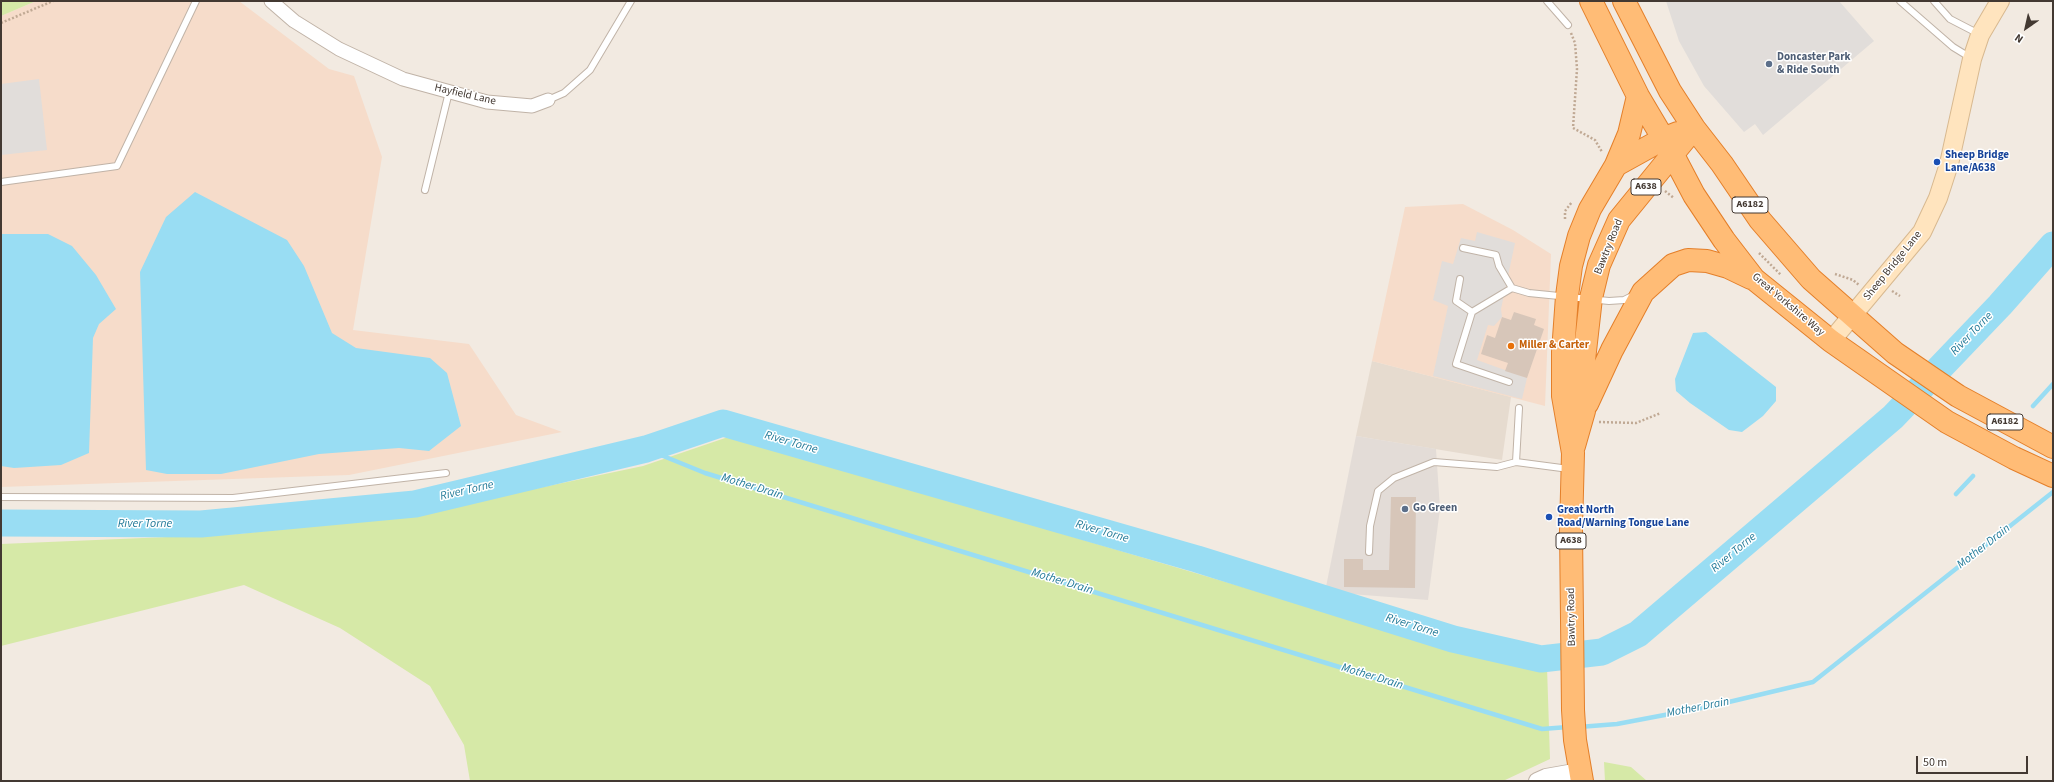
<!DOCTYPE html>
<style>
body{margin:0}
#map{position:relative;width:2054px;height:782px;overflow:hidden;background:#f2eae1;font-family:"Source Sans 3",sans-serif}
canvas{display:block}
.frame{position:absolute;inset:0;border:2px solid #433932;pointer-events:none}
.north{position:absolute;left:2006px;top:8px;width:40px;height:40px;-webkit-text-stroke:3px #fff;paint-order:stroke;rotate:214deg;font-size:11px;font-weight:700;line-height:16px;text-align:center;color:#433932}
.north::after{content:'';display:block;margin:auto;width:14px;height:18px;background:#433932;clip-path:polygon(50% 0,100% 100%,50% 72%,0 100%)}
.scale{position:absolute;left:1916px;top:756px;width:112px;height:18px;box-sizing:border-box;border:2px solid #433932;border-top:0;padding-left:5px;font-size:12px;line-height:14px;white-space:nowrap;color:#433932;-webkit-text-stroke:3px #fff;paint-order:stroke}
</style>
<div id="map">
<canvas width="2054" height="782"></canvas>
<div class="frame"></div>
<div class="north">N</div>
<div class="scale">50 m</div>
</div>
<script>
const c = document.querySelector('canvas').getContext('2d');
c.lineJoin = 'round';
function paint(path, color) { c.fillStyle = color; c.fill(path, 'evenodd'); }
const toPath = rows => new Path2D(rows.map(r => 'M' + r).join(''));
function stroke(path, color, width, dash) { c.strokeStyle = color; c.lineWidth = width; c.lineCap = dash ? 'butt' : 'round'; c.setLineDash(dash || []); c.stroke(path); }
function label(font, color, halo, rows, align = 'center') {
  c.font = font + ' "Source Sans 3",sans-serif'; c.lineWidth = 3; c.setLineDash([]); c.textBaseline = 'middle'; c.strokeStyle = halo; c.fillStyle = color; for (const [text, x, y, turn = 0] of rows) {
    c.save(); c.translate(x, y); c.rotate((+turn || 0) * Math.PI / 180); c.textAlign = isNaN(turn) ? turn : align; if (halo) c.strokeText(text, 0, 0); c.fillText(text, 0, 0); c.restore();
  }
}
const residential = toPath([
 [1372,361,1511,397,1502,460,1356,436]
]);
const commercial = toPath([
 [36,1,239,1,329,69,354,76,382,157,353,330,469,344,516,415,562,432,349,475,1,487,1,16],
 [1463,204,1513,230,1551,254,1545,406,1372,361,1405,207]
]);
const industrial = toPath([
 [1356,436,1436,449,1440,509,1428,600,1325,592]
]);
const green = toPath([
 [1,1,36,1,1,16],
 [731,436,1480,657,1547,667,1550,759,1503,781,470,781,464,745,430,686,340,628,244,585,1,646,1,544,238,534,415,514,643,466],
 [1604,762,1631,767,1647,781,1605,781]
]);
const parking = toPath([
 [1666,1,1839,1,1874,41,1763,135,1755,124,1744,132,1704,86,1679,41],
 [39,79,47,150,1,155,1,84],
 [1477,232,1515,243,1501,309,1502,317,1494,326,1488,325,1477,360,1527,378,1522,399,1433,376,1448,306,1433,300,1442,261,1453,264,1461,238,1475,241]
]);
const water = toPath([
 [195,192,287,240,304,266,332,333,356,348,430,358,447,373,461,426,429,451,399,448,319,454,221,474,167,474,146,470,140,272,166,217],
 [1,234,48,234,72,246,96,275,116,309,99,324,93,338,89,453,61,465,14,468,1,466],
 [1706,332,1776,387,1776,401,1763,416,1742,432,1729,430,1690,403,1676,391,1675,379,1693,333]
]);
const stream = toPath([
 [2033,406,2053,384],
 [646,449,705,473,1542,729,1568,727],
 [1956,494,1973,476],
 [1579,727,1617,724,1712,706,1813,682,2053,492]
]);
const river = toPath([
 [1,523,201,524,415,504,646,449,723,423,1197,559,1453,639,1541,659,1602,652,1638,634,1893,417,2000,305,2053,245]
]);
const building = toPath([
 [1514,312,1536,319,1534,325,1544,329,1527,378,1505,371,1508,363,1481,354,1487,335,1495,338,1502,317,1511,320],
 [1391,497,1416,497,1415,588,1344,587,1344,559,1363,559,1363,570,1389,570]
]);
const path = toPath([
 [1,23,53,1],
 [1571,33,1575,43,1577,69,1573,128,1595,140,1602,152],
 [1665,191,1674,198],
 [1565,219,1565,211,1572,202],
 [1759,253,1781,275],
 [1835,274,1853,280,1859,285],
 [1892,291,1900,296],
 [1599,422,1636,423,1661,413]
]);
const service = toPath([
 [1547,1,1568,25],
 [1900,1,1953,47,1971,58],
 [1934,1,1950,19,1979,34],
 [548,100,564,93,590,70,631,1],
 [1,182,117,166,196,1],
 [425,190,449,92],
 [1463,248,1496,255,1499,266,1512,288],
 [1460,279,1456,301,1472,312,1512,288,1529,293,1609,301,1624,300,1634,295],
 [1472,312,1456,364,1509,382],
 [1519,408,1516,462,1569,469],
 [1,497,233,498,446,473],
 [1369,552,1370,526,1378,491,1394,478,1434,462,1497,467,1516,462]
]);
const minor = toPath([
 [271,1,294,21,339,49,403,79,487,102,532,106,548,100]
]);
const tertiary = toPath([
 [1537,781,1546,777,1580,771]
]);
const secondary = toPath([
 [1831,341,1922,232,1938,198,1949,164,1972,59,1980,35,2000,1]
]);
const trunk = toPath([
 [1591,1,1638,96,1673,155,1694,195,1724,240,1754,279,1831,341,1947,422,2014,458,2053,476],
 [1624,1,1670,91,1694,128,1722,164,1760,220,1811,279,1895,353,1958,396,2053,447],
 [1616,165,1663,139,1678,133],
 [1587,404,1612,350,1643,292,1673,265,1688,260,1707,261,1728,267,1751,278],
 [1574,446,1584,411,1584,360,1591,298,1599,265,1619,220,1694,128],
 [1582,781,1575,740,1573,710,1571,530,1573,453,1563,396,1563,352,1567,296,1571,266,1579,236,1590,209,1616,165,1629,134,1638,96]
]);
const markers = [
 [1769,64,4,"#5c6f8a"],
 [1937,162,4,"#1a4fb4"],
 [1511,346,4,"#e8710a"],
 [1405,509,4,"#5c6f8a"],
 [1549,517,4,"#1a4fb4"]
];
const shields = [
 [1646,187,30],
 [1750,205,36],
 [2005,422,36],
 [1571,541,30]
];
const shieldNames = [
 ["A638",1646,187],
 ["A6182",1750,205],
 ["A6182",2005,422],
 ["A638",1571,541]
];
const serviceNames = [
 ["Doncaster Park",1777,58],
 ["& Ride South",1777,71],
 ["Go Green",1413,509]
];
const streetNames = [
 ["Hayfield Lane",465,95,13],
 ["Bawtry Road",1609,247,-68],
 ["Sheep Bridge Lane",1893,266,-51],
 ["Great Yorkshire Way",1788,305,40],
 ["Bawtry Road",1572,617,-91]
];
const transitNames = [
 ["Sheep Bridge",1945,156],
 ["Lane/A638",1945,169],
 ["Great North",1557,511],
 ["Road/Warning Tongue Lane",1557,524]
];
const foodNames = [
 ["Miller & Carter",1519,346]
];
const waterNames = [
 ["River Torne",1972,334,-46],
 ["River Torne",791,443,16],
 ["Mother Drain",752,487,17],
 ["River Torne",467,491,-13],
 ["River Torne",145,524],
 ["River Torne",1102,532,16],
 ["Mother Drain",1984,547,-38],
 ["River Torne",1734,553,-40],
 ["Mother Drain",1062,582,17],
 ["River Torne",1412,626,17],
 ["Mother Drain",1372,677,17],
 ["Mother Drain",1698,708,-11]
];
paint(residential, '#e6dbcf');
paint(commercial, '#f6dcca');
paint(industrial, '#e3dcd7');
paint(green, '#d6e9a7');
paint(parking, '#e1ddda');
paint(water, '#99ddf3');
stroke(stream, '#99ddf3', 4.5);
stroke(river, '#99ddf3', 27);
paint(building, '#d7c6b9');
stroke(service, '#c0b3a7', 8);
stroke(minor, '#c0b3a7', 15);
stroke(tertiary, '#c0b3a7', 18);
stroke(secondary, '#d8b990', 20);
stroke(trunk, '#e47f29', 24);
stroke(path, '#c0a994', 2.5, [2, 2]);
stroke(service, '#fff', 6);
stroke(minor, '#fff', 13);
stroke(tertiary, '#fff', 16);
stroke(secondary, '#ffe4be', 18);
stroke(trunk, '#ffbc76', 22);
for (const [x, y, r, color] of markers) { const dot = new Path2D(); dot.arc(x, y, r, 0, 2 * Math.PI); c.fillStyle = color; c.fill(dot); stroke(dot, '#fff', 1.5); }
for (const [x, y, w] of shields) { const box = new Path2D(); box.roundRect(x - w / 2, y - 8, w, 16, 3); c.fillStyle = '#fff'; c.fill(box); stroke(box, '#433932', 1); }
label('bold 10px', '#433932', null, shieldNames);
label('bold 11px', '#4e5e75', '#fff', serviceNames, 'left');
label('11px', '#433932', '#fff', streetNames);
label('bold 11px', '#164399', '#fff', transitNames, 'left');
label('bold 11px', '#c56008', '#fff', foodNames, 'left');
label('italic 12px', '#257c9a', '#fff', waterNames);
</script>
